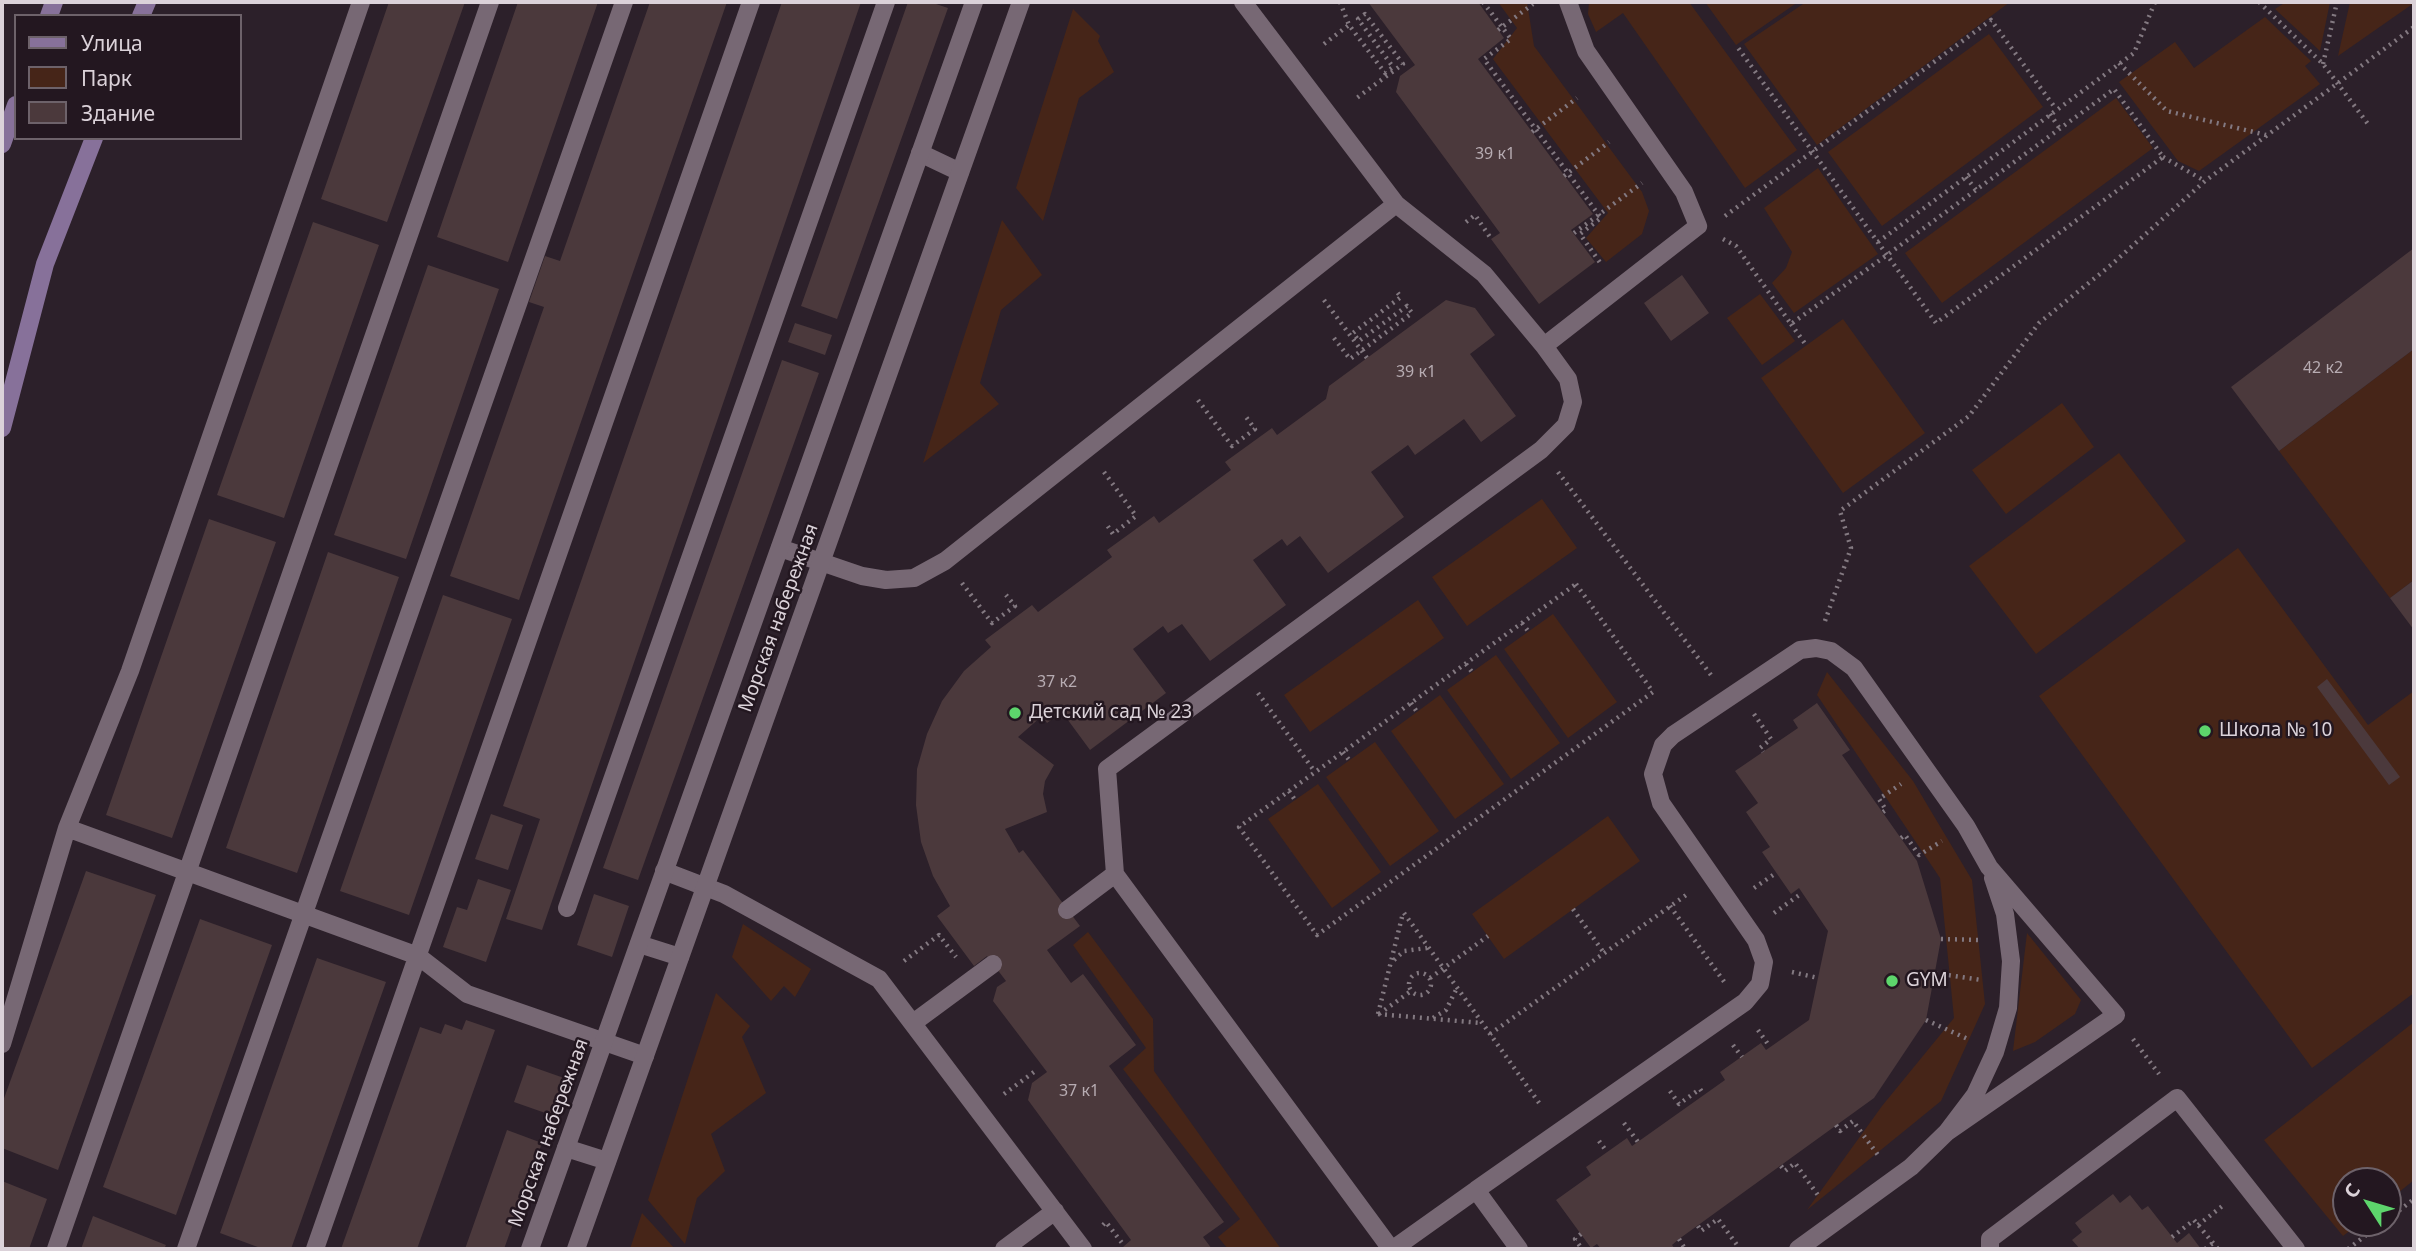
<!DOCTYPE html>
<meta charset="utf-8">
<style>
body{margin:0}
#map{position:relative;width:2416px;height:1251px;overflow:hidden;background:#2c202a;font-family:"Noto Sans",sans-serif}
canvas{display:block}
.frame{position:absolute;inset:0;border:4px solid #dbd2d9;pointer-events:none}
.legend{position:absolute;left:14px;top:14px;width:228px;height:126px;box-sizing:border-box;background:#231720;border:2px solid #6d626a;margin:0;padding:9px 12px;list-style:none;font-size:21px;color:#dbd2d9}
.legend li{display:flex;align-items:center;gap:14px;height:35px}
.legend b{width:35px;border:2px solid #6d626a}
.north{position:absolute;left:2332px;top:1167px;width:70px;height:70px;box-sizing:border-box;background:#231720;border:2px solid #6d626a;border-radius:50%;rotate:307deg;font-size:19px;font-weight:700;line-height:28px;text-align:center;color:#dbd2d9}
.north::after{content:'';display:block;margin:auto;width:24px;height:32px;background:#5dd56c;clip-path:polygon(50% 0,100% 100%,50% 72%,0 100%)}
</style>
<div id="map">
<canvas width="2416" height="1251"></canvas>
<div class="frame"></div>
<ul class="legend">
<li><b style="height:9px;background:#87719a"></b>Улица</li>
<li><b style="height:19px;background:#462518"></b>Парк</li>
<li><b style="height:19px;background:#4b393c"></b>Здание</li>
</ul>
<div class="north">С</div>
</div>
<script>
const c = document.querySelector('canvas').getContext('2d');
c.lineJoin = 'round';
function paint(path, color) { c.fillStyle = color; c.fill(path, 'evenodd'); }
const toPath = rows => new Path2D(rows.map(r => 'M' + r).join(''));
function stroke(path, color, width, dash) { c.strokeStyle = color; c.lineWidth = width; c.lineCap = dash ? 'butt' : 'round'; c.setLineDash(dash || []); c.stroke(path); }
function label(font, color, halo, rows, align = 'center') {
  c.font = font + ' "Noto Sans",sans-serif'; c.lineWidth = 5; c.setLineDash([]); c.textBaseline = 'middle'; c.strokeStyle = halo; c.fillStyle = color; for (const [text, x, y, turn = 0] of rows) {
    c.save(); c.translate(x, y); c.rotate((+turn || 0) * Math.PI / 180); c.textAlign = isNaN(turn) ? turn : align; if (halo) c.strokeText(text, 0, 0); c.fillText(text, 0, 0); c.restore();
  }
}
const green = toPath([
 [1498,2,1527,2,1534,46,1642,192,1649,211,1642,234,1606,262,1586,238,1608,213,1493,59,1517,28],
 [1589,2,1689,2,1797,150,1745,188,1623,13,1596,32,1588,14],
 [1705,2,1798,2,1736,45],
 [1806,2,2010,2,1817,145,1744,44],
 [2286,2,2330,2,2320,51,2275,9],
 [2350,2,2414,2,2414,3,2338,56],
 [1073,9,1100,36,1098,41,1114,72,1079,98,1043,221,1016,188],
 [2265,17,2311,61,2305,66,2320,84,2199,171,2178,161,2119,82,2175,42,2194,68],
 [1989,34,2043,107,1882,226,1828,152],
 [2116,98,2153,148,1942,303,1905,253],
 [1818,168,1878,254,1794,313,1772,283,1786,268,1792,252,1764,208],
 [1002,220,1042,275,1001,310,980,383,999,404,923,463],
 [1760,294,1795,341,1762,365,1727,318],
 [1843,319,1925,433,1843,493,1761,378],
 [2414,349,2414,580,2390,598,2279,451],
 [2062,403,2094,447,2006,514,1972,470],
 [2119,453,2186,541,2036,654,1969,566],
 [1542,499,1577,548,1467,626,1432,577],
 [2238,548,2368,725,2414,691,2414,993,2312,1068,2039,696],
 [1418,600,1444,638,1310,732,1284,695],
 [1553,614,1617,702,1568,738,1504,649],
 [1496,655,1560,743,1511,779,1447,690],
 [1827,672,1913,781,1972,880,1985,1004,1941,1101,1807,1210,1882,1106,1954,1018,1940,878,1817,695],
 [1440,695,1504,784,1455,819,1391,731],
 [1375,742,1439,831,1390,866,1326,777],
 [1318,784,1381,872,1332,908,1268,819],
 [1608,816,1640,861,1504,959,1472,914],
 [743,924,811,969,795,997,784,986,771,1001,732,957],
 [1088,932,1153,1019,1154,1071,1281,1249,1228,1249,1218,1237,1240,1219,1123,1069,1146,1048,1073,945],
 [2027,933,2081,1000,2075,1014,2035,1042,2013,1051],
 [716,993,750,1026,742,1037,766,1093,711,1134,725,1171,697,1198,685,1244,648,1200],
 [2414,1022,2414,1180,2388,1201,2388,1181,2346,1181,2346,1223,2360,1223,2343,1236,2264,1140],
 [642,1213,675,1249,630,1249]
]);
const building = toPath([
 [389,2,465,2,387,222,321,199],
 [518,2,598,2,508,262,437,237],
 [650,2,727,2,519,600,450,576,544,307,529,302,545,256,560,261],
 [782,2,861,2,542,930,506,919,540,819,503,806],
 [908,2,930,2,948,8,837,319,801,306],
 [1368,2,1478,2,1504,38,1478,59,1593,214,1571,230,1595,262,1539,304,1491,239,1500,233,1396,92,1400,76,1415,65],
 [313,222,379,245,284,518,217,495],
 [2414,248,2414,349,2279,451,2231,387],
 [428,265,499,289,406,559,334,535],
 [1682,275,1709,313,1671,341,1644,303],
 [1446,300,1475,308,1495,335,1470,354,1516,416,1481,442,1464,419,1415,455,1408,445,1371,472,1404,517,1328,573,1300,536,1287,546,1282,539,1253,560,1286,605,1210,661,1182,624,1168,633,1163,626,1133,649,1166,693,1090,750,1062,712,1047,723,1042,716,1018,737,1054,765,1045,781,1043,794,1047,812,1005,829,1019,853,1023,850,1080,926,1047,950,1071,983,1083,974,1136,1045,1109,1066,1224,1222,1203,1237,1212,1249,1125,1249,1123,1247,1131,1240,1028,1100,1032,1083,1047,1072,993,1001,997,987,1006,981,987,956,974,966,937,916,950,906,933,876,921,842,916,805,917,769,927,734,942,701,964,671,991,647,985,640,1032,605,1038,612,1112,557,1107,550,1154,516,1159,523,1231,470,1225,462,1272,428,1277,435,1326,399,1329,386],
 [795,323,832,335,825,355,788,342],
 [782,360,819,373,638,880,603,868],
 [209,519,276,542,172,838,106,815],
 [328,552,399,577,297,873,226,848],
 [2414,580,2414,630,2390,598],
 [443,595,512,619,409,915,340,891],
 [2327,679,2400,777,2389,785,2317,687],
 [1817,703,1850,750,1842,755,1917,861,1941,939,1926,1020,1874,1098,1679,1239,1672,1245,1675,1249,1601,1249,1597,1244,1591,1248,1556,1200,1591,1175,1586,1167,1627,1138,1632,1146,1725,1080,1720,1072,1761,1043,1766,1050,1809,1020,1828,931,1799,888,1791,894,1762,852,1770,847,1746,812,1758,803,1735,771,1798,728,1793,720],
 [491,814,523,825,508,870,475,859],
 [86,871,156,895,58,1170,2,1148,2,1104],
 [478,879,511,890,486,962,443,947,457,907,467,910],
 [594,894,629,906,612,957,577,945],
 [200,919,272,945,176,1215,103,1187],
 [317,958,386,982,291,1249,263,1249,220,1233],
 [466,1020,495,1030,417,1249,341,1249,420,1027,441,1034,445,1024,462,1030],
 [527,1065,564,1078,551,1115,514,1102],
 [507,1130,542,1143,504,1249,465,1249],
 [2,1181,47,1199,29,1249,2,1249],
 [2113,1194,2120,1203,2130,1195,2142,1210,2148,1206,2177,1243,2189,1233,2201,1249,2080,1249,2072,1240,2082,1232,2075,1223],
 [93,1216,166,1245,164,1249,81,1249]
]);
const path = toPath([
 [1340,2,1349,25,1385,73,1393,67,1358,19,1365,14,1403,64,1354,100],
 [1483,2,1511,39,1484,59,1601,218,1580,234,1601,264],
 [2259,2,2323,64,2368,124],
 [1498,30,1533,4],
 [1324,44,1349,25],
 [2119,63,2167,111,2266,135],
 [2323,64,2337,2],
 [2050,114,2060,129],
 [1532,132,1577,98],
 [2163,157,2205,181],
 [1564,176,1609,142],
 [1966,177,1976,190],
 [1725,216,1991,20,2056,109],
 [1466,222,1475,215,1490,237],
 [1574,233,1642,183],
 [1723,239,1736,246,1791,324,1887,255,2114,89,2163,157,1936,323,1887,255,1736,45],
 [1878,242,2134,53,2155,2],
 [1324,300,1367,358],
 [1791,324,1806,345],
 [1334,338,1350,359,1361,351,1412,313,1407,306,1359,341,1353,333,1401,297,1397,292],
 [1198,400,1232,446,1255,429,1246,417],
 [1104,472,1136,516,1113,534,1105,522],
 [1558,472,1711,675],
 [962,583,992,623,1015,606,1006,595],
 [1576,584,1653,692,1317,935,1239,827,1576,584],
 [1825,621,1851,548,1840,511,1969,416,2039,323,2111,265,2205,181,2414,27],
 [1522,623,1528,631],
 [1466,664,1472,672],
 [1258,693,1315,772],
 [1411,703,1417,712],
 [1754,714,1771,739,1760,748,1763,752],
 [1343,752,1350,761],
 [1289,791,1295,800],
 [1883,812,1886,810,1879,799,1901,784],
 [1901,838,1905,835,1919,855,1942,841],
 [1754,888,1776,873],
 [1670,906,1725,983],
 [1573,909,1604,953],
 [1404,913,1542,1107],
 [1774,913,1802,893],
 [1941,939,1979,940],
 [1394,960,1404,951,1427,948],
 [904,961,939,935,956,957],
 [1792,972,1818,978],
 '1409 984a11 11 0 1 1 22 0a11 11 0 1 1-22 0Z',
 [1935,973,1981,980],
 [1430,978,1488,936],
 [1378,1014,1403,913],
 [1378,1014,1481,1023],
 [1379,1014,1411,991],
 [1433,1018,1446,1010,1457,988],
 [1926,1020,1970,1040],
 [1758,1030,1770,1047],
 [1490,1034,1689,893],
 [2133,1039,2159,1074],
 [1733,1045,1742,1057],
 [1670,1091,1679,1104,1700,1089,1704,1095],
 [1004,1094,1034,1072],
 [1624,1123,1638,1142],
 [1836,1125,1840,1131,1853,1121,1878,1155],
 [1599,1141,1607,1152],
 [1781,1166,1785,1171,1795,1163,1820,1198],
 [2388,1219,2414,1199],
 [1103,1225,1106,1222,1122,1243],
 [2198,1225,2225,1204],
 [1698,1226,1701,1231,1718,1219,1740,1249],
 [1581,1234,1575,1239,1582,1249],
 [2172,1237,2194,1220,2218,1249],
 [1679,1239,1685,1249],
 [2205,1249,2213,1243],
 [2348,1249,2382,1223]
]);
const service = toPath([
 [1243,2,1396,204,1484,274,1544,346],
 [920,153,960,172],
 [780,548,862,576,886,580,914,578,945,561,1396,204],
 [67,828,418,956,467,994,645,1056],
 [664,871,724,894,879,979,1083,1249],
 [567,908,886,2],
 [1067,910,1115,874],
 [639,944,680,957],
 [913,1023,993,964],
 [2,1044,67,828,130,671,361,2],
 [566,1148,607,1161],
 [56,1249,490,2],
 [186,1249,624,2],
 [315,1249,751,2],
 [1004,1249,1055,1211],
 [1391,1249,1115,874,1107,769,1541,450,1566,425,1573,402,1568,379,1544,346,1698,226,1684,192,1586,51,1568,2],
 [1393,1249,1476,1190],
 [1519,1249,1476,1190,1745,1002,1760,984,1764,962,1756,940,1661,803,1653,774,1663,745,1673,735,1800,650,1816,648,1831,651,1854,668,1966,826,1989,867,2116,1015,1947,1132],
 [1798,1249,1911,1167,1947,1132,1975,1095,1995,1052,2008,1008,2011,961,2005,914,1993,878],
 [1990,1249,1990,1239,2177,1098,2296,1249]
]);
const tertiary = toPath([
 [530,1249,974,2],
 [576,1249,1021,2]
]);
const secondary = toPath([
 [49,16,54,2],
 [141,16,147,2],
 [2,144,16,105],
 [2,428,45,264,94,138]
]);
const markers = [
 [1015,713,7,"#5dd56c"],
 [2205,731,7,"#5dd56c"],
 [1892,981,7,"#5dd56c"]
];
const numberNames = [
 ["39 к1",1495,154],
 ["42 к2",2323,368],
 ["39 к1",1416,372],
 ["37 к2",1057,682],
 ["37 к1",1079,1091]
];
const streetNames = [
 ["Морская набережная",779,618,-70],
 ["Морская набережная",549,1133,-70]
];
const poiNames = [
 ["Детский сад № 23",1029,713],
 ["Школа № 10",2219,731],
 ["GYM",1906,981]
];
paint(green, '#462518');
paint(building, '#4b393c');
stroke(path, '#837981', 4.5, [2, 5]);
stroke(service, '#776874', 18);
stroke(tertiary, '#776874', 18);
stroke(secondary, '#87719a', 18);
for (const [x, y, r, color] of markers) { const dot = new Path2D(); dot.arc(x, y, r, 0, 2 * Math.PI); c.fillStyle = color; c.fill(dot); stroke(dot, '#231720', 2.5); }
label('16px', '#b7acb2', null, numberNames);
label('19px', '#dbd2d9', '#231720', streetNames);
label('19px', '#dbd2d9', '#231720', poiNames, 'left');
</script>
